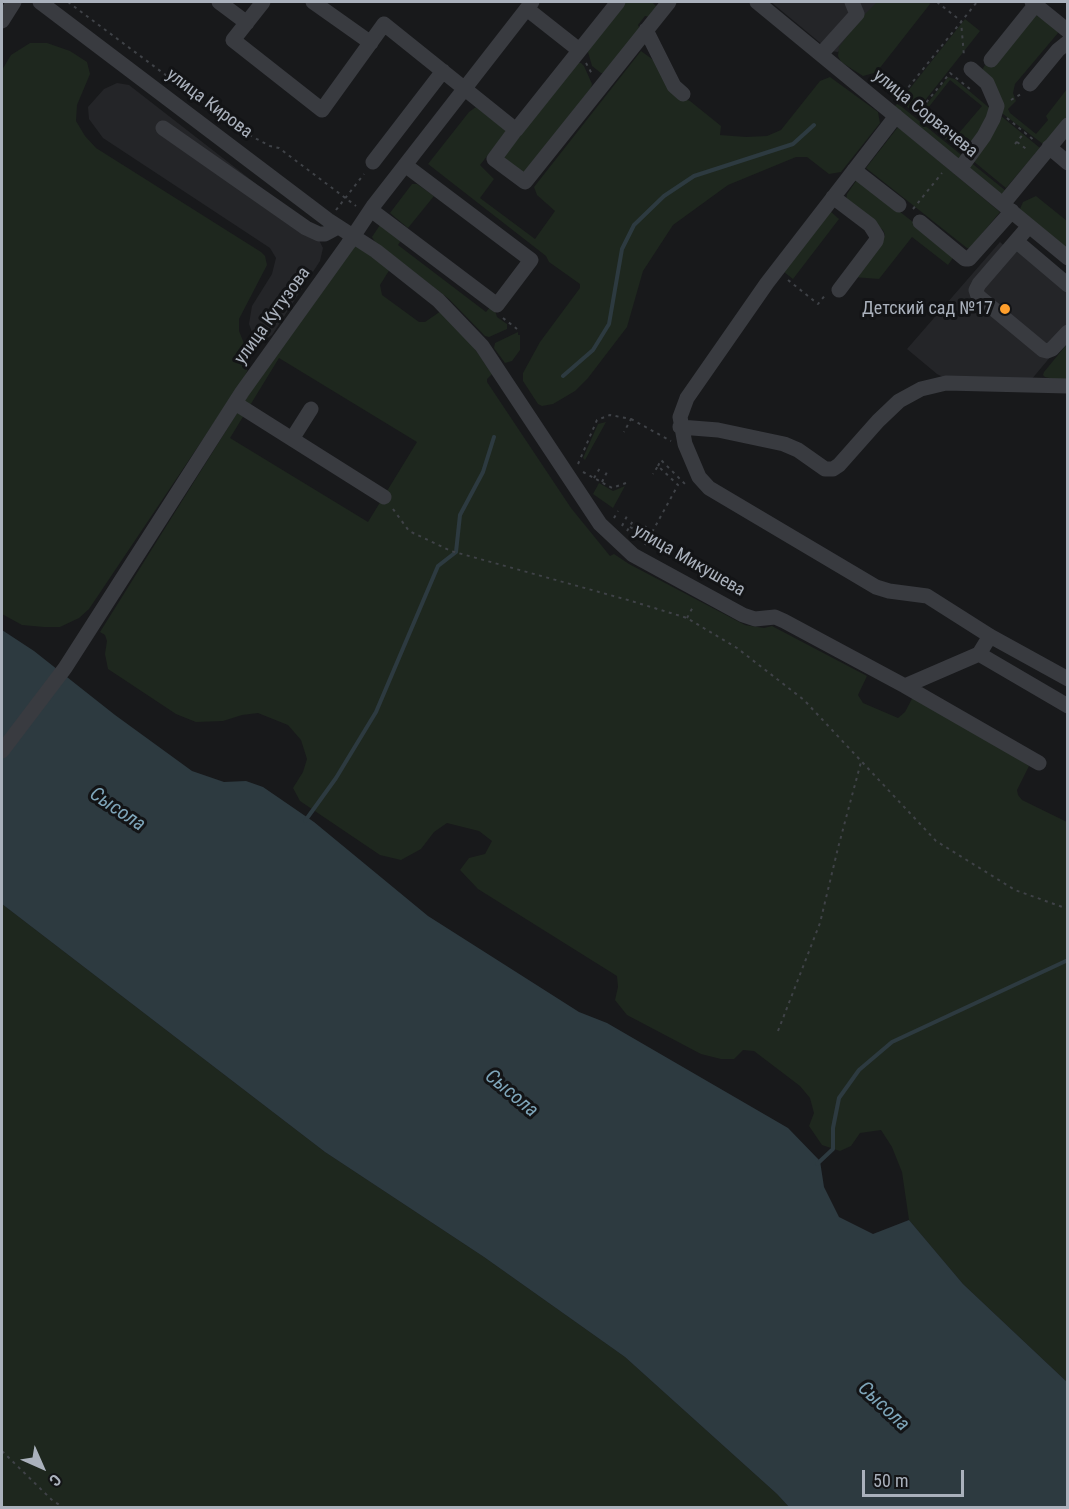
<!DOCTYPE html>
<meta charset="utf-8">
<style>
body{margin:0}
#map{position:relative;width:1069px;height:1509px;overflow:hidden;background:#18191b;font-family:"Roboto Condensed",sans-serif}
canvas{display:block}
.frame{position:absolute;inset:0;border:3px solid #aab1bc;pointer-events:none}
.north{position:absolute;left:12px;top:1437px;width:60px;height:60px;-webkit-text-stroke:4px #131416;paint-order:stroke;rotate:135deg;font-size:16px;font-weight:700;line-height:24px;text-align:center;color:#aab1bc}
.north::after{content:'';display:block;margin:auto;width:21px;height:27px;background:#aab1bc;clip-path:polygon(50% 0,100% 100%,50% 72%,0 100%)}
.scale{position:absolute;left:862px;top:1470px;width:102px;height:27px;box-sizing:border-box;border:3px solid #aab1bc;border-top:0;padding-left:8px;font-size:18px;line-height:21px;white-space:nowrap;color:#aab1bc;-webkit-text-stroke:4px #131416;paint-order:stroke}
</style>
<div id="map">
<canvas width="1069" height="1509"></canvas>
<div class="frame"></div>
<div class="north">С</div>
<div class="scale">50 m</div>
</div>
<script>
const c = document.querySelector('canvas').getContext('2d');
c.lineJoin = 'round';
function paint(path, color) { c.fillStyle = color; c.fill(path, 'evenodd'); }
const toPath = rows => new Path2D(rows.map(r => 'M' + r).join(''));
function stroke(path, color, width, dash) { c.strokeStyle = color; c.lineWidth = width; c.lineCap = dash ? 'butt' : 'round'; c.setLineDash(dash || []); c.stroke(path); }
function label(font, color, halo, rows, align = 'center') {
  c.font = font + ' "Roboto Condensed",sans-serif'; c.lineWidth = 6; c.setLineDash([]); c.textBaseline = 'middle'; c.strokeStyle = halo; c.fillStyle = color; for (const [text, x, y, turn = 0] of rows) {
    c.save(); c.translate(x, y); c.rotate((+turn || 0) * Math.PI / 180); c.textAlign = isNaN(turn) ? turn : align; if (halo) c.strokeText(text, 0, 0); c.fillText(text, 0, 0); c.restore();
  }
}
const built = toPath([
 [771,2,881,2,838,52,830,51],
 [117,83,129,85,309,225,318,238,323,248,320,261,272,335,263,341,255,340,249,324,252,306,272,274,276,258,270,248,103,138,89,119,88,107,104,89],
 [1024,241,1067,277,1067,337,1031,380,945,378,937,374,907,349,1000,242,1013,253]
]);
const green = toPath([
 [625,2,652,2,657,7,650,17,645,16,638,25,640,29,605,73,601,73,592,66,588,52,589,47],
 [877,2,929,2,930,4,879,69,874,73,863,76,841,62,838,56,839,47,859,20],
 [1033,13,1057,29,1058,33,1015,84,1013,93,1016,101,1008,109,1010,113,1036,134,1048,120,1046,116,1067,89,1067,119,1043,144,999,111,982,70,985,65,991,63],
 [965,19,980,31,915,113,900,101],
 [30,43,47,43,70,51,87,62,90,74,77,105,76,121,85,136,96,148,261,252,265,256,267,265,239,319,239,331,249,356,248,369,244,378,89,609,79,618,60,627,44,627,22,625,2,614,2,70,11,55],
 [641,51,663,67,675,95,690,101,721,126,720,135,746,137,767,136,781,130,820,81,830,77,878,112,880,123,841,172,829,174,807,157,796,157,728,185,673,225,643,271,627,327,588,378,575,391,553,404,542,406,538,404,523,381,523,373,540,342,580,288,580,284,549,262,546,256,428,164,469,112,476,107,507,131,480,165,494,179,480,198,535,239,555,211,537,195,534,187],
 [578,63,581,63,584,66,592,84,591,88,526,172,523,172,505,160,504,156],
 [948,77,955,79,993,111,963,153,919,118,919,114],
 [950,80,982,106,959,133,928,108],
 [897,104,902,107,965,158,961,164,893,108],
 [1001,116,1040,148,1006,188,972,160],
 [898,127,1000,212,970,248,967,248,866,168],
 [969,161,1006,191,1004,198,964,165],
 [856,181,862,182,955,255,948,265,912,237,879,279,853,277,885,235,883,230,846,201,847,194],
 [412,184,417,184,434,196,408,228,390,213],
 [1036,196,1067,221,1067,252,1022,214,1020,209,1023,202],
 [830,211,839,219,793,279,784,272],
 [380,225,402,239,398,245,486,312,491,306,494,307,497,317,507,324,507,329,489,337,485,336,449,299,375,242,372,237],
 [353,241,390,269,380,285,382,295,419,322,425,322,441,311,455,320,492,374,487,379,487,382,571,508,610,556,614,554,629,564,745,625,764,628,772,626,867,676,858,695,863,703,898,718,905,712,915,693,921,693,1029,766,1017,790,1018,795,1022,800,1067,822,1067,1382,963,1284,909,1220,902,1172,892,1147,881,1130,860,1133,851,1146,840,1151,822,1145,809,1126,814,1113,810,1098,800,1086,754,1051,743,1050,734,1059,721,1059,701,1054,627,1015,615,1000,618,987,617,976,478,889,460,870,469,858,485,854,492,841,479,831,447,823,434,832,421,849,401,860,380,855,300,801,293,788,303,772,307,759,301,740,288,725,258,713,242,715,223,721,196,722,176,714,108,669,105,654,107,641,105,635,100,632,274,354],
 [279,358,417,442,368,522,230,438],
 [518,332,518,335,520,335,520,350,512,361,505,363,494,348,495,343],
 [1067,344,1067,382,1045,377,1043,375,1044,372],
 [606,422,585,460,583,458,598,424],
 [599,483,613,491,625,486,613,508,593,494],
 [2,904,325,1152,484,1257,625,1357,777,1494,789,1507,2,1507]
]);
const water = toPath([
 [2,630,34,651,115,715,192,771,224,782,246,781,263,787,314,822,428,916,579,1012,607,1023,788,1128,820,1161,824,1187,839,1217,873,1234,909,1220,963,1284,1067,1382,1067,1507,789,1507,777,1494,625,1357,484,1257,325,1152,2,904]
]);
const stream = toPath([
 [563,376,593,350,609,324,622,249,634,225,664,196,694,176,793,144,814,125],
 [305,821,336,778,376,712,438,566,456,552,460,515,483,472,494,437],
 [817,1164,833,1149,833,1128,839,1098,859,1070,892,1042,1068,960]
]);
const path = toPath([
 [68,2,238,129,270,146,279,148,356,206],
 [937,2,961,21,964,56],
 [586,63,592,74],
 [899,99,977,2],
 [1011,100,1021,94],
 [917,114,950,73,970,89],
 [1007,118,1035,141],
 [1017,142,1029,151],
 [1015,144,1025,132],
 [913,209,942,173],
 [336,210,364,174],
 [788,280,818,304,826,294],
 [503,318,517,329],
 [631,419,671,441],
 [578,464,597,420,610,415,631,419,624,432],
 [658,466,661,460,686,485],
 [583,472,612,488,626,483],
 [594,478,600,468],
 [602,482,607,472],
 [393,509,409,531,451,551,628,600,687,618,737,648,804,700,936,841,1015,890,1068,909],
 [614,518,618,511],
 [622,526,627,516],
 [630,527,648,537],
 [627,531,634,519],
 [642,534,646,526],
 [645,545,678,485,658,466,653,474],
 [687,618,694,605],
 [778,1031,820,923,838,848,861,762],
 [2,1451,53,1501,65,1508]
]);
const minor = toPath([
 [40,2,328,220,376,251,438,300,482,346,600,524,633,555,743,615,755,619,775,617,784,621,905,686,1039,763],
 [219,2,247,23],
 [263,2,233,40,322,110,384,24,516,130,618,2],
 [313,2,371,43],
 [757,2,1068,258],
 [1032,2,1068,31],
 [527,9,579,50],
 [2,21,14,2],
 [646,30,674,86,683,94],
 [821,54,857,14,852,2],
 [991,60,1036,4],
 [1030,84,1058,50,1068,42],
 [896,116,767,283,687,398,680,417,685,444,699,477,709,488,876,587,889,591,927,596,990,636,1068,679],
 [163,128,306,228,319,234,325,234,338,227],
 [517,128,494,159,525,182,669,2],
 [1049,147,1068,163],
 [373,162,443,71],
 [960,169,984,136,993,119,997,106,987,83,971,69],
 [854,170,899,205],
 [833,197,870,225,877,236,876,241,839,290],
 [1003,204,1068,125],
 [371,210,497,305,531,260,405,165],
 [920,222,965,259,969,259,1012,211],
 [1029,226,979,284,976,290,978,296,1043,350,1047,351,1052,349,1068,332],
 [1016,241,1068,285],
 [235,403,384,497],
 [680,427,718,430,784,444,798,450,825,469,833,469,839,465,878,421,899,401,921,389,946,383,1068,386],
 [292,439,311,409],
 [990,636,979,654,1068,706],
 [905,686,979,654],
 [2,751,65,668,242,392,348,244,374,205,532,2]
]);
const markers = [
 [1005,309,6,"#ff9f2c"]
];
const streetNames = [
 ["улица Кирова",209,104,37],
 ["улица Сорвачева",925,114,39],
 ["улица Кутузова",273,316,-54],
 ["улица Микушева",689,561,30]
];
const poiNames = [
 ["Детский сад №17",993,309]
];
const waterNames = [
 ["Сысола",117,810,34],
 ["Сысола",511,1094,40],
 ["Сысола",883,1407,43]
];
paint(built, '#242528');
paint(green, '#1e271e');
paint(water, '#2d3a40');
stroke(stream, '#2d3a40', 4);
stroke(path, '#3f4247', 2, [3, 4.5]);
stroke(minor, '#393b40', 15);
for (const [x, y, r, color] of markers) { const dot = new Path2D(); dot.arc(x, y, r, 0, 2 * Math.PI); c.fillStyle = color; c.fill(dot); stroke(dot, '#131416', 2); }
label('18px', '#aab1bc', '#131416', streetNames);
label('18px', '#aab1bc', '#131416', poiNames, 'right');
label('italic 20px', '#7ea5b9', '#131416', waterNames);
</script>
